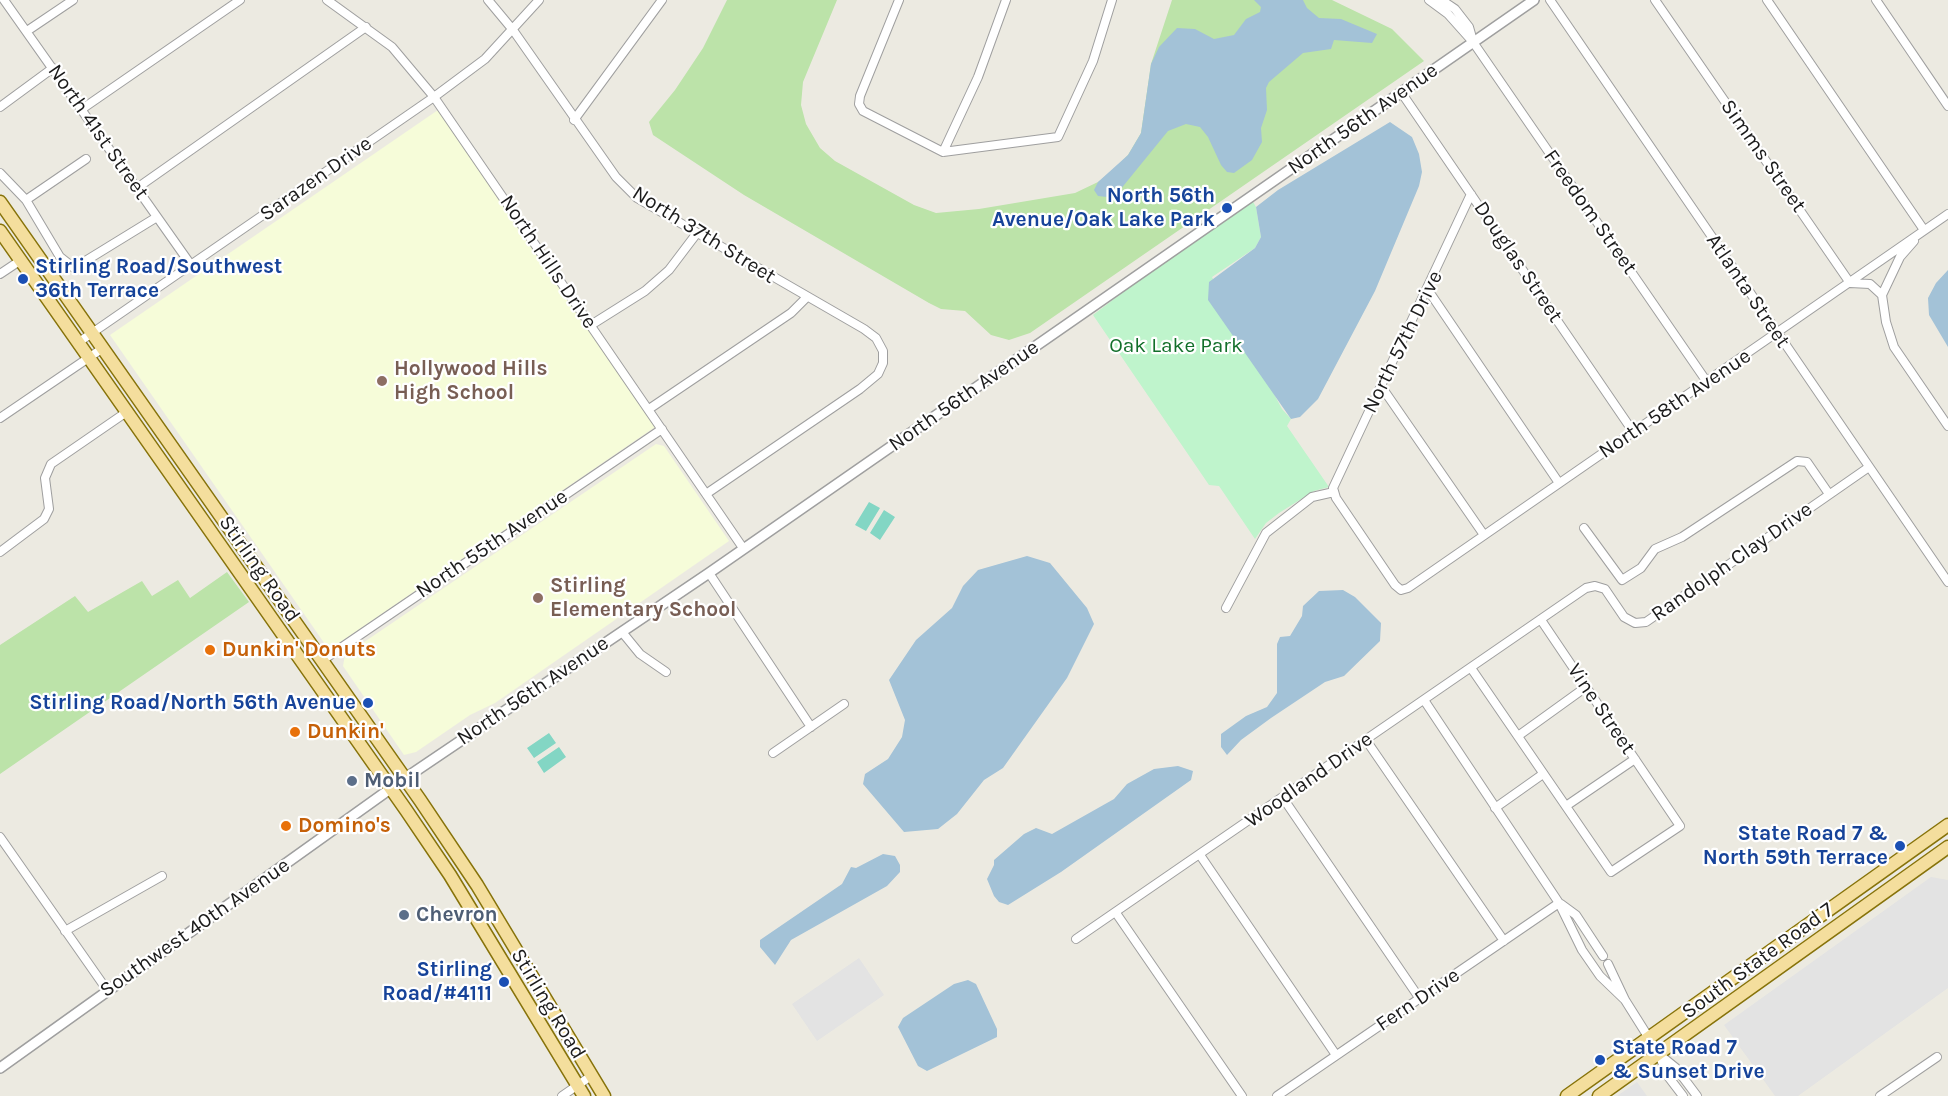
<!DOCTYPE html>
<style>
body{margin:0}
canvas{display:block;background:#eceae1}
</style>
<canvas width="1948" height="1096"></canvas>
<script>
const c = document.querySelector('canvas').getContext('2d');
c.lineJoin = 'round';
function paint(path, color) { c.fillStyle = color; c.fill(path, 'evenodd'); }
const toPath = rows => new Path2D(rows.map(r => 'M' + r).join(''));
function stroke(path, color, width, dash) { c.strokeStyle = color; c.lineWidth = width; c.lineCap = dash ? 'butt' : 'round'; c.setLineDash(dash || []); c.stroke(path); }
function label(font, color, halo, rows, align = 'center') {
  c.font = font + ' Karla,sans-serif'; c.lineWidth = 4.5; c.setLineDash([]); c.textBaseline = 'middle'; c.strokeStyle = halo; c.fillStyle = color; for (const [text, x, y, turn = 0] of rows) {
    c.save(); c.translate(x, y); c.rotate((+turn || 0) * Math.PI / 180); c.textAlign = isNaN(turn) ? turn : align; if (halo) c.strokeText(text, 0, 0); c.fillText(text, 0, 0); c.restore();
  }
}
const education = toPath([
 [438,110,655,427,333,647,327,647,110,335],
 [656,444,664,446,729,541,495,703,470,715,416,752,404,755,343,666,345,655]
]);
const grass = toPath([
 [727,0,837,0,803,82,801,105,806,124,820,148,835,161,914,205,936,213,979,209,1075,193,1098,182,1113,170,1128,155,1141,133,1151,64,1172,0,1332,0,1392,29,1424,61,1030,333,1009,340,991,335,965,311,941,309,929,303,744,195,653,135,649,122,675,90,703,48],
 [227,572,249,602,0,774,0,645,75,596,88,612,142,581,152,596,178,580,190,598]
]);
const park = toPath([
 [1252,200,1256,207,1261,237,1255,248,1212,277,1282,409,1291,419,1287,426,1329,487,1314,491,1279,513,1266,523,1255,539,1219,486,1209,485,1093,315,1152,270]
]);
const pitch = toPath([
 [869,502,880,508,866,531,855,525],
 [884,510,895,517,880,540,870,533],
 [549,733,556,743,534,758,527,748],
 [559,747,566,757,544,773,537,762]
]);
const parking = toPath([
 [1931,877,1948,880,1948,988,1798,1096,1775,1096,1724,1025],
 [859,958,884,995,817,1041,792,1004],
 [1637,1082,1647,1096,1617,1096]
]);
const water = toPath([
 [1254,0,1303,0,1307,8,1319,18,1341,19,1377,34,1372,43,1334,40,1331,49,1303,53,1269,82,1266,88,1267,110,1261,128,1262,142,1252,160,1234,173,1227,172,1221,165,1208,137,1200,127,1186,124,1168,131,1120,190,1107,197,1098,196,1094,190,1098,182,1128,155,1141,133,1151,64,1159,47,1177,28,1195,29,1214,39,1234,35,1246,19,1260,12,1261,7],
 [1390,122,1412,137,1419,154,1422,172,1419,186,1375,291,1318,399,1300,417,1291,419,1208,300,1209,282,1255,248,1261,237,1256,207,1278,190],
 [1948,270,1948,347,1929,315,1928,298,1936,283],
 [1027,556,1050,563,1087,608,1094,624,1067,678,1003,768,984,780,957,814,938,829,904,832,863,784,865,774,888,759,902,737,905,720,889,680,916,640,952,608,963,586,978,570],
 [1343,590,1355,597,1381,623,1380,641,1344,676,1325,682,1271,718,1241,740,1227,755,1221,747,1221,734,1246,716,1267,707,1277,693,1277,644,1280,637,1290,636,1302,616,1303,606,1319,591],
 [1178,766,1193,771,1191,780,1061,872,1008,905,999,902,994,896,987,879,994,865,994,860,1024,834,1036,828,1052,834,1114,799,1127,784,1154,769],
 [883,854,895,856,900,865,900,872,887,886,791,940,775,965,760,947,760,940,842,884,851,867,856,868],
 [968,980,976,984,997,1029,997,1037,927,1071,918,1066,898,1027,903,1018,954,984]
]);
const minor = toPath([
 [4,0,191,265],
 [327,0,392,47,434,97,743,548],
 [488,0,513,30,616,177,637,198,864,329,876,338,883,351,883,363,878,374,860,389,706,494],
 [899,0,860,96,859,104,863,111,943,152,1058,137,1093,61,1112,0],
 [1429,0,1448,14,1473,42,1707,382],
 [1550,0,1948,582],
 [1655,0,1850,283,1870,284,1882,295],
 [1767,0,1924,230],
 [1876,0,1948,106],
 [1436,3,1446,3,1455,9,1469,27,1473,41],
 [27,31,73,0],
 [1401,92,1634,433],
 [0,107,53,68],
 [82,109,240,0],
 [574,120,662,0],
 [943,152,978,77,1006,0],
 [0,173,26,200,60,257,74,268,157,217],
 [137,188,366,27],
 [1471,194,1333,488,1336,498,1395,585,1401,590,1408,588,1948,214],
 [26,200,86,159],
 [1914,241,1900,257,1882,295,1886,322,1894,347,1948,426],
 [0,274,21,260],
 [1428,290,1559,483],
 [591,325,645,291,669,270,697,233],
 [79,342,434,97,485,59,539,0],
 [1381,386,1484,535],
 [649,409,791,313,806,298],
 [0,418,103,348],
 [1584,528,1622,580,1641,568,1655,549,1682,537,1797,461,1807,462,1829,494],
 [0,552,44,519,49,509,45,478,51,464,128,411],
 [709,573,811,727],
 [1226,608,1266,533,1312,497,1334,492],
 [622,632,640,654,666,672],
 [323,660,662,429],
 [1471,668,1611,872,1680,826,1541,620],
 [1424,700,1559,903,1582,950,1600,976,1625,1000],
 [1518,736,1586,687],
 [1366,740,1504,941],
 [773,753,844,704],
 [1283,798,1420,999],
 [1566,806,1635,759],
 [1495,808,1543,774],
 [0,837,107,990],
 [1200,855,1336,1055],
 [1561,904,1576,915,1603,956],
 [1116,913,1242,1096],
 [65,931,162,876],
 [1076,939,1586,588,1595,586,1605,589,1624,617,1635,623,1646,622,1869,467],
 [1608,964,1625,1000,1659,1054,1667,1075,1683,1096],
 [1660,1055,1676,1068,1697,1096],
 [562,1096,591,1076],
 [1277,1096,1559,903],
 [1880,1096,1937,1057]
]);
const tertiary = toPath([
 [0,1068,404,779,709,573,1534,0]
]);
const primary = toPath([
 [0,202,420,800,477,885,604,1096],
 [0,231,406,810,450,875,584,1096],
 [1567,1096,1948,825],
 [1599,1096,1948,847]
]);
const markers = [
 [1227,208,6,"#1a4fb4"],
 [23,279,6,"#1a4fb4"],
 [382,381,6,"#8d6e63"],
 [538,598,6,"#8d6e63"],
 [210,650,6,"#e8710a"],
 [368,703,6,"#1a4fb4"],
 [295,732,6,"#e8710a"],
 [352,781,6,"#5c6f8a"],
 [286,826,6,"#e8710a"],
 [1900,846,6,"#1a4fb4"],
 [404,915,6,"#5c6f8a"],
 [504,982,6,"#1a4fb4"],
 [1600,1060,6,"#1a4fb4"]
];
const streetNames = [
 ["North 56th Avenue",1363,119,-35],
 ["North 41st Street",98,132,55],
 ["Simms Street",1763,156,55],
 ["Sarazen Drive",316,179,-35],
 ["Freedom Street",1590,212,55],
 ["North 37th Street",704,235,32],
 ["North Hills Drive",548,262,56],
 ["Douglas Street",1518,262,56],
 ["Atlanta Street",1748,291,56],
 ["North 57th Drive",1403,342,-64],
 ["North 56th Avenue",964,396,-35],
 ["North 58th Avenue",1675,404,-34],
 ["North 55th Avenue",492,544,-34],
 ["Randolph Clay Drive",1732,562,-35],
 ["Stirling Road",259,569,55],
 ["North 56th Avenue",533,691,-34],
 ["Vine Street",1601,709,56],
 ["Woodland Drive",1309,780,-35],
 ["Southwest 40th Avenue",195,928,-35],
 ["South State Road 7",1758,961,-36],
 ["Fern Drive",1418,1000,-34],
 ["Stirling Road",548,1004,59]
];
const transitNames = [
 ["North 56th",1215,196],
 ["Avenue/Oak Lake Park",1215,220],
 ["Stirling Road/Southwest",35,267,"left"],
 ["36th Terrace",35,291,"left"],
 ["Stirling Road/North 56th Avenue",356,703],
 ["State Road 7 &",1888,834],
 ["North 59th Terrace",1888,858],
 ["Stirling",492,970],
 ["Road/#4111",492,994],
 ["State Road 7",1612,1048,"left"],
 ["& Sunset Drive",1612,1072,"left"]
];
const parkNames = [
 ["Oak Lake Park",1176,346]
];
const educationNames = [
 ["Hollywood Hills",394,369],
 ["High School",394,393],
 ["Stirling",550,586],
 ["Elementary School",550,610]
];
const foodNames = [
 ["Dunkin' Donuts",222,650],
 ["Dunkin'",307,732],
 ["Domino's",298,826]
];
const serviceNames = [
 ["Mobil",364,781],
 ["Chevron",416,915]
];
paint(education, '#f6fcd9');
paint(grass, '#bce3a9');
paint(park, '#bff4cc');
paint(pitch, '#83d6c4');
paint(parking, '#e3e3e3');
paint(water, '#a3c2d7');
stroke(minor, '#9f9f9f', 10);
stroke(tertiary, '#9f9f9f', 12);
stroke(primary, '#87730a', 15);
stroke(minor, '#fff', 8);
stroke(tertiary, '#fff', 9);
stroke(primary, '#f4de9d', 12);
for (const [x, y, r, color] of markers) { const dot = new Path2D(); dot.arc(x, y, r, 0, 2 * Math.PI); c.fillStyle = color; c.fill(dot); stroke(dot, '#fff', 2); }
label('21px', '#1b1b1b', '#fff', streetNames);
label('bold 21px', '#164399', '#fff', transitNames, 'right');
label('21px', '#126f2a', '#fff', parkNames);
label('bold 21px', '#785e54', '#fff', educationNames, 'left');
label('bold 21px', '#c56008', '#fff', foodNames, 'left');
label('bold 21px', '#4e5e75', '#fff', serviceNames, 'left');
</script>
